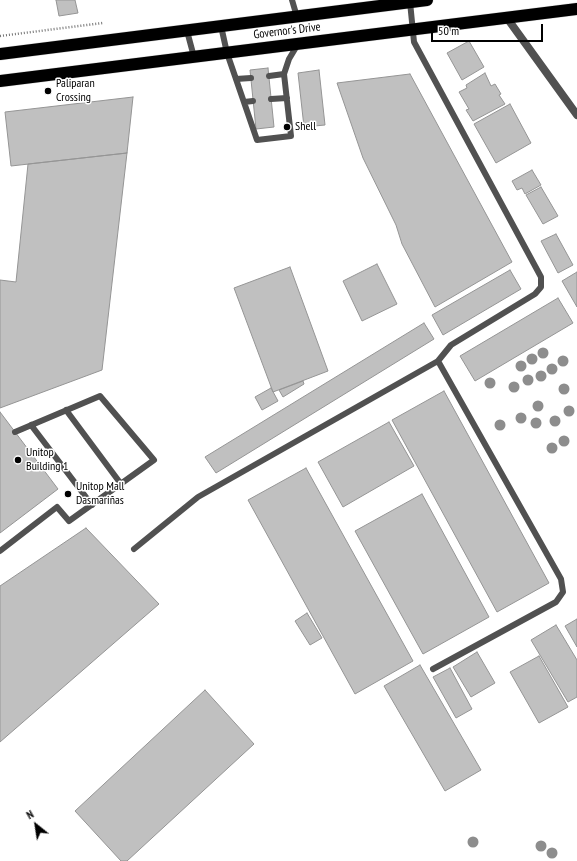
<!DOCTYPE html>
<meta charset="utf-8">
<style>
body{margin:0}
#map{position:relative;width:577px;height:861px;overflow:hidden;background:#fff;font-family:"PT Sans Narrow",sans-serif}
canvas{display:block}
.north{position:absolute;left:16px;top:805px;width:40px;height:40px;-webkit-text-stroke:3px #fff;paint-order:stroke;rotate:330deg;font-size:11px;font-weight:700;line-height:16px;text-align:center;color:#000}
.north::after{content:'';display:block;margin:auto;width:14px;height:18px;background:#000;clip-path:polygon(50% 0,100% 100%,50% 72%,0 100%)}
.scale{position:absolute;left:431px;top:24px;width:112px;height:18px;box-sizing:border-box;border:2px solid #000;border-top:0;padding-left:5px;font-size:12px;line-height:14px;white-space:nowrap;color:#000;-webkit-text-stroke:3px #fff;paint-order:stroke}
</style>
<div id="map">
<canvas width="577" height="861"></canvas>
<div class="north">N</div>
<div class="scale">50 m</div>
</div>
<script>
const c = document.querySelector('canvas').getContext('2d');
c.lineJoin = 'round';
function paint(path, color) { c.fillStyle = color; c.fill(path, 'evenodd'); }
const toPath = rows => new Path2D(rows.map(r => 'M' + r).join(''));
function stroke(path, color, width, dash) { c.strokeStyle = color; c.lineWidth = width; c.lineCap = dash ? 'butt' : 'round'; c.setLineDash(dash || []); c.stroke(path); }
function label(font, color, halo, rows, align = 'center') {
  c.font = font + ' "PT Sans Narrow",sans-serif'; c.lineWidth = 3; c.setLineDash([]); c.textBaseline = 'middle'; c.strokeStyle = halo; c.fillStyle = color; for (const [text, x, y, turn = 0] of rows) {
    c.save(); c.translate(x, y); c.rotate((+turn || 0) * Math.PI / 180); c.textAlign = isNaN(turn) ? turn : align; if (halo) c.strokeText(text, 0, 0); c.fillText(text, 0, 0); c.restore();
  }
}
const building = toPath([
 [56,0,75,0,78,13,59,16,56,0],
 [469,41,484,67,462,80,447,53,469,41],
 [268,68,274,127,256,129,250,70,268,68],
 [319,70,325,125,304,127,298,73,319,70],
 [485,73,491,86,495,84,501,94,499,95,505,104,473,121,466,110,469,109,459,92,467,88,466,85,485,73],
 [410,74,512,262,435,307,402,244,396,225,363,158,337,83,410,74],
 [133,97,127,153,11,166,5,112,133,97],
 [510,104,531,143,496,163,474,124,510,104],
 [127,153,102,370,0,408,0,280,16,282,28,164,127,153],
 [532,170,541,185,525,194,522,188,517,190,512,181,532,170],
 [541,187,558,216,543,224,526,195,541,187],
 [556,234,573,265,558,273,541,241,556,234],
 [377,264,397,304,362,321,343,281,377,264],
 [290,267,328,371,273,392,234,288,290,267],
 [510,270,521,289,443,335,432,315,510,270],
 [577,272,577,307,562,281,577,272],
 [558,298,573,323,475,381,460,356,558,298],
 [424,323,434,339,216,473,205,457,424,323],
 [303,381,304,384,283,397,279,390,303,381],
 [271,388,278,401,262,410,255,397,271,388],
 [444,391,549,583,497,612,392,420,444,391],
 [0,412,58,489,0,533,0,412],
 [389,422,414,466,343,507,318,462,389,422],
 [306,468,413,661,355,694,248,500,306,468],
 [422,494,489,617,423,654,355,531,422,494],
 [86,528,159,604,0,742,0,586,86,528],
 [307,613,322,638,310,645,295,621,307,613],
 [577,619,577,647,565,626,577,619],
 [556,625,577,660,577,697,568,702,531,640,556,625],
 [477,652,495,683,471,697,453,667,477,652],
 [539,656,568,707,539,723,510,672,539,656],
 [420,665,481,770,445,791,384,686,420,665],
 [450,668,472,709,456,718,433,677,450,668],
 [205,690,254,744,127,861,121,861,75,811,205,690]
]);
const path = toPath([
 [0,36,103,23]
]);
const lane = toPath([
 [292,0,297,17],
 [221,26,227,53,257,140,291,136,284,74,289,59,298,44],
 [187,31,194,57],
 [269,76,284,74],
 [236,79,251,78],
 [271,99,287,98],
 [244,102,253,101],
 [66,410,121,484],
 [31,425,92,505],
 [134,549,198,497,438,361,451,345,535,294,541,287,541,277,414,42,410,2],
 [0,551,57,507,69,521,154,460,100,396,15,432],
 [433,669,556,602,563,592,561,579,438,361]
]);
const street = toPath([
 [507,18,577,115]
]);
const highway = toPath([
 [0,54,427,0],
 [0,81,577,9]
]);
const trees = [
 [543,353],
 [532,359],
 [563,361],
 [521,366],
 [552,369],
 [541,376],
 [528,380],
 [490,383],
 [514,387],
 [564,389],
 [538,406],
 [569,411],
 [521,418],
 [555,421],
 [536,423],
 [500,425],
 [564,441],
 [552,448],
 [473,842],
 [541,846],
 [552,853]
];
const markers = [
 [48,91,4,"#000"],
 [287,127,4,"#000"],
 [18,460,4,"#000"],
 [68,494,4,"#000"]
];
const streetNames = [
 ["Governor's Drive",287,31,-7]
];
const poiNames = [
 ["Paliparan",56,84],
 ["Crossing",56,98],
 ["Shell",295,127],
 ["Unitop",26,453],
 ["Building 1",26,467],
 ["Unitop Mall",76,487],
 ["Dasmariñas",76,501]
];
paint(building, '#c0c0c0');
stroke(building, '#959595', 1);
stroke(highway, '#dbdbdb', 13);
stroke(path, '#737373', 2.5, [1, 2]);
stroke(lane, '#515151', 6);
stroke(street, '#515151', 8);
stroke(highway, '#000', 12);
c.fillStyle = '#8d8d8d';
for (const [x, y] of trees) { c.beginPath(); c.arc(x, y, 5.5, 0, 2 * Math.PI); c.fill(); }
for (const [x, y, r, color] of markers) { const dot = new Path2D(); dot.arc(x, y, r, 0, 2 * Math.PI); c.fillStyle = color; c.fill(dot); stroke(dot, '#fff', 1.5); }
label('12px', '#000', '#fff', streetNames);
label('12px', '#000', '#fff', poiNames, 'left');
</script>
